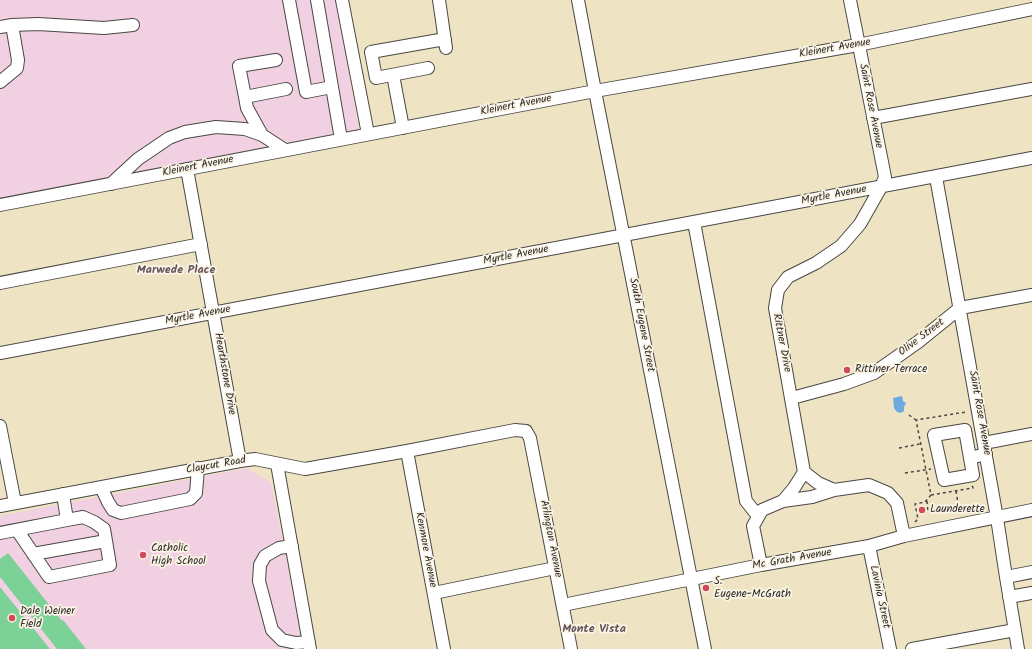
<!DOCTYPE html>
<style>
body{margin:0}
canvas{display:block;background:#eee4c4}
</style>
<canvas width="1032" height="649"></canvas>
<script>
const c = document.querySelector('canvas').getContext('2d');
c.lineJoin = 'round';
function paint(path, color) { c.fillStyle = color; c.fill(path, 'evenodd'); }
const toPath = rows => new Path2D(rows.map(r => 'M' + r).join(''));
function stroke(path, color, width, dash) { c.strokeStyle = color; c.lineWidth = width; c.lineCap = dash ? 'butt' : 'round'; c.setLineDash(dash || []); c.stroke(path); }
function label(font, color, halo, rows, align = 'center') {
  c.font = font + ' Kalam,sans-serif'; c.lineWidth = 3.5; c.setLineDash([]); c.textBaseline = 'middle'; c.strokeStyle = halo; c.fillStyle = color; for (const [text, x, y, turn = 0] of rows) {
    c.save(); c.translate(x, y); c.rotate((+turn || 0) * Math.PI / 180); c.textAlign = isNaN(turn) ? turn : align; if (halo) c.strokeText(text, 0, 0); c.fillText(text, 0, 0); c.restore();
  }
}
const built = toPath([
 [0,0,336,0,360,136,0,205],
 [246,468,271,482,304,649,0,649,0,516]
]);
const green = toPath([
 [8,553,62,621,63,620,86,649,57,649,0,577,0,559],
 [0,587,50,649,0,649]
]);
const water = toPath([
 [902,396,903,401,906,403,904,407,904,411,901,413,897,412,894,408,893,398]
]);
const path = toPath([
 [909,415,916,420],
 [899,448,920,444],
 [905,473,931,469],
 [956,491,959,510],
 [931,495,973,488,972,485],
 [927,501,928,513],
 [915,522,918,519,915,504,925,502,931,495,916,420,966,412]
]);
const minor = toPath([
 [289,0,306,92,332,87],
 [317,0,341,139],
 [342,0,368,134],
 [439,0,446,48],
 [578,0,595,91,705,649],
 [850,0,885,177,881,187,860,224,841,246,816,263,788,277,778,290,775,308,804,472,818,483,834,490,869,485,888,493,897,503,904,536],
 [12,25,38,24,104,28,133,25],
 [0,27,12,25,18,60,17,68,0,82],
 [428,68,376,78,371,52,445,39],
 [393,75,403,128],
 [245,97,239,66,276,60],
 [873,118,1032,89],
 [262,135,247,108,245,97,286,89],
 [187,169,240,461],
 [936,177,997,518,1006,577,1018,649],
 [111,184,138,159,169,138,185,132,216,127,245,129,262,135,285,150],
 [0,205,595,91,858,45,1032,9],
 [694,222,746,501,758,516],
 [0,283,201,244],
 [0,353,1032,158],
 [792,398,844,384,874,373,918,342,960,308,1032,295],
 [0,426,15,503],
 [984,443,1032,434],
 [407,451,444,649],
 [970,458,965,430,934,435,944,480,973,475,970,458,986,454],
 [277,464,310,649],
 [101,487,108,502,113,510,121,513,190,499,196,493,198,468],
 [63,494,67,520],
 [783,501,812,497,834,490],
 [0,506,240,461,255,459,305,469,407,451,515,430,526,431,530,438,571,649],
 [0,533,67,520,83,517,94,522,104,529,110,565,49,577,17,530],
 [292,546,279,548,265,556,260,565,259,581,272,630,282,640,296,643,309,642],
 [869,546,890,649],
 [33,554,106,541],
 [761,565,753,526,762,510,783,501,794,488,804,472],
 [1006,577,1032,572],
 [434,593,555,568],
 [1009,597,1032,593],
 [563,605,761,565,869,546,904,536,1032,510],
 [912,649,1015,630]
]);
const markers = [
 [847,370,4,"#d1495b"],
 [922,510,4,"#d1495b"],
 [143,555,4,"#d1495b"],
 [706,588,4,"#d1495b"],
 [12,618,4,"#d1495b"]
];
const streetNames = [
 ["Kleinert Avenue",835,49,-10],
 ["Kleinert Avenue",516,106,-11],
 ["Saint Rose Avenue",870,106,79],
 ["Kleinert Avenue",198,167,-11],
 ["Myrtle Avenue",834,196,-11],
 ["Myrtle Avenue",516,256,-11],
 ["Myrtle Avenue",198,316,-11],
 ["South Eugene Street",641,325,79],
 ["Olive Street",922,338,-37],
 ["Rittner Drive",781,343,79],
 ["Hearthstone Drive",224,374,80],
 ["Saint Rose Avenue",979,413,80],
 ["Claycut Road",216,466,-10],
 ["Arlington Avenue",550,539,79],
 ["Kenmore Avenue",425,550,79],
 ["Mc Grath Avenue",792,560,-10],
 ["Lavinia Street",879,597,78]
];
const poiNames = [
 ["Rittiner Terrace",855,370],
 ["Launderette",930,510],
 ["Catholic",151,549],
 ["High School",151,562],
 ["S.",714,582],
 ["Eugene-McGrath",714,595],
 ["Dale Weiner",20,612],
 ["Field",20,625]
];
const neighbourhoodNames = [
 ["Marwede Place",176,271],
 ["Monte Vista",594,630]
];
paint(built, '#f1d0e2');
paint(green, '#7bd196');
paint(water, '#6daadf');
stroke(minor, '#484742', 14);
stroke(path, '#484742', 1.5, [3, 3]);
stroke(minor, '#fff', 12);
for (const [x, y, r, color] of markers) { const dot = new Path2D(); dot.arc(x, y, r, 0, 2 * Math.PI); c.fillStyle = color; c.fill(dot); stroke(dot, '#fcf5e5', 1.5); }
label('11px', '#2b2b2b', '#fcf5e5', streetNames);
label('11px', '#2b2b2b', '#fcf5e5', poiNames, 'left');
label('bold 12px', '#66555c', '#fcf5e5', neighbourhoodNames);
</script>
